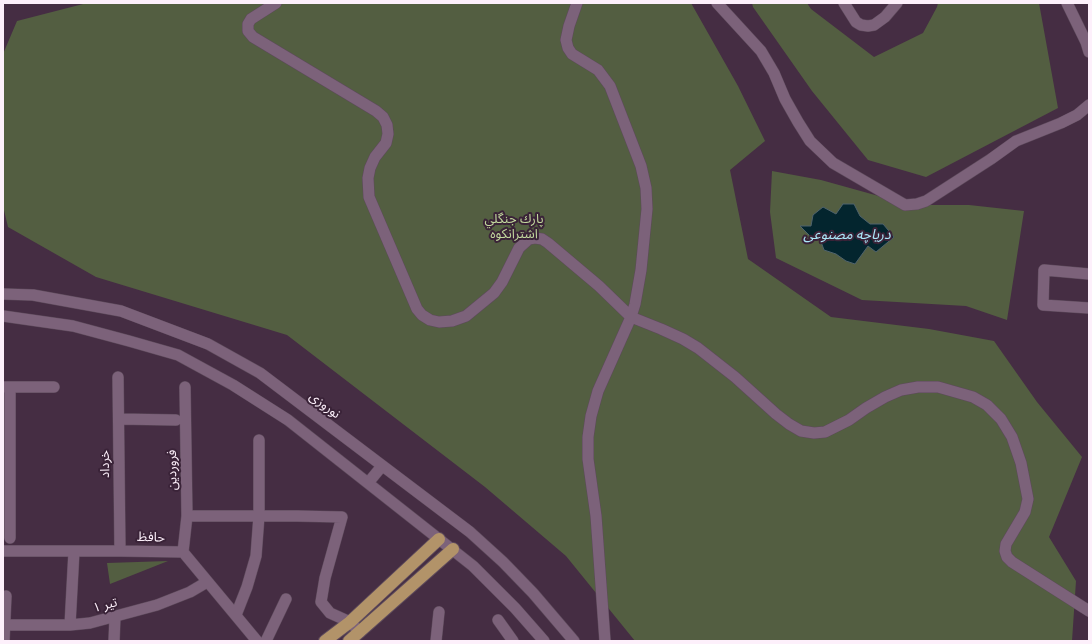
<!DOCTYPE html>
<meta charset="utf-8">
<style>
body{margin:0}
#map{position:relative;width:1092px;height:644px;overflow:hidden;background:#452d43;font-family:Lato,sans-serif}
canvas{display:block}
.frame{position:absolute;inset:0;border:4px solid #fdf0fb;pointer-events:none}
</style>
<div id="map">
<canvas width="1092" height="644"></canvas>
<div class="frame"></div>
</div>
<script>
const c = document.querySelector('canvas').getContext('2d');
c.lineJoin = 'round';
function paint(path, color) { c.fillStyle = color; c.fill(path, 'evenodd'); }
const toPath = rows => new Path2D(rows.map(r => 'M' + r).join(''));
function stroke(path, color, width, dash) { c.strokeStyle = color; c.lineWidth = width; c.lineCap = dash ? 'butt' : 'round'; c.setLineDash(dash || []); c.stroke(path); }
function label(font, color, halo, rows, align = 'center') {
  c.font = font + ' Lato,"Noto Sans Arabic",sans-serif'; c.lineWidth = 4; c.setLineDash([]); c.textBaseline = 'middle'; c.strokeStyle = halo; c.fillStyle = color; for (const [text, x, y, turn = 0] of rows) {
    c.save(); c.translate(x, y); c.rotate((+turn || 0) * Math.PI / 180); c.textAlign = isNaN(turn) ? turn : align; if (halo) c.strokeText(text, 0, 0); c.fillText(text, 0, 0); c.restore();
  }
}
const green = toPath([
 [87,3,691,3,738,86,765,141,730,170,748,259,831,317,929,329,994,341,1037,402,1082,457,1049,537,1076,581,1072,641,635,641,566,556,485,487,287,335,96,277,8,227,3,206,3,54,17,21],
 [752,3,807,3,811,9,874,57,923,33,937,7,938,3,1039,3,1058,108,926,177,868,160,812,91,753,7],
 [772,171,821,180,911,205,969,205,1024,211,1007,320,966,306,862,300,776,258,770,212],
 [168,561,110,584,107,563]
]);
const water = toPath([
 [843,204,854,204,860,216,870,224,883,224,894,237,876,252,868,246,855,264,846,261,836,254,824,250,820,239,810,236,800,226,811,226,813,215,823,207,836,214,843,204]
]);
const minor = toPath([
 [276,3,251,19,248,24,248,31,253,37,376,111,383,117,387,125,388,134,386,143,375,157,370,168,368,178,369,197,417,309,422,315,430,320,439,322,452,321,466,316,494,293,502,282,519,248,529,239,535,238,542,239,548,243,599,286,631,317,661,329,683,339,698,348,735,377,776,414,789,424,801,431,814,433,825,432,849,420,866,408,885,397,901,390,918,387,938,387,973,397,987,405,1001,419,1012,437,1021,463,1028,499,1025,512,1006,544,1005,551,1007,557,1012,562,1089,611],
 [577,3,569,26,566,40,568,48,572,54,598,70,610,86,641,166,646,188,647,209,641,270,635,304,631,317,598,391,591,416,588,437,588,459,596,516,605,641],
 [717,3,761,51,774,73,785,99,798,122,810,141,833,163,905,205,917,204,926,201,991,159,1016,141,1061,123,1077,115,1089,105],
 [844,3,856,22,861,25,868,26,874,25,885,17,897,3],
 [1067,3,1086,42,1089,52],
 [1089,274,1044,270,1043,305,1089,308],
 [3,294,33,295,121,311,208,344,260,373,470,532,503,562,533,593,574,641],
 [3,316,73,326,129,341,178,355,233,385,288,420,473,566,515,608,544,641],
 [118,377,120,551],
 [4,387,54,387],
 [119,419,176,420],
 [368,483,382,466],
 [187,516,297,516,342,517,325,578,321,602,330,613,350,622,360,632],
 [10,538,10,387],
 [3,551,120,551,183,552,257,641],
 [183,552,187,516,185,387],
 [236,615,247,587,256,556,259,516,259,440],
 [498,620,513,641],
 [3,625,70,625,90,623,157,605,190,592,207,582],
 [70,625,74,551],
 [4,641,6,596],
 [114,641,115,617],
 [266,641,286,599],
 [436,641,439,612]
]);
const major = toPath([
 [325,641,350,622,439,539],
 [349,641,453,549]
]);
const parkNames = [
 ["پارك جنگلي",514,219],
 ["اشترانكوه",514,234]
];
const streetNames = [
 ["نوروزی",325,405,37],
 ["خرداد",105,464,-90],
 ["فروردین",172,470,-91],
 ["حافظ",151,537,2],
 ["تیر ۱",105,605,-15]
];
const waterNames = [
 ["دریاچه مصنوعی",847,234]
];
paint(green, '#535e41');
paint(water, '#03252e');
stroke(water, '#4e626c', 1);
stroke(minor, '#5d4a5b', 12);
stroke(major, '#5d4a5b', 14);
stroke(minor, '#7c627a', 11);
stroke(major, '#b29369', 12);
label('13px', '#c2d89d', '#3a2338', parkNames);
label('13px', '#fdf0fb', '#3a2338', streetNames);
label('italic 14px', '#abe7f9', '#3a2338', waterNames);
</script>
